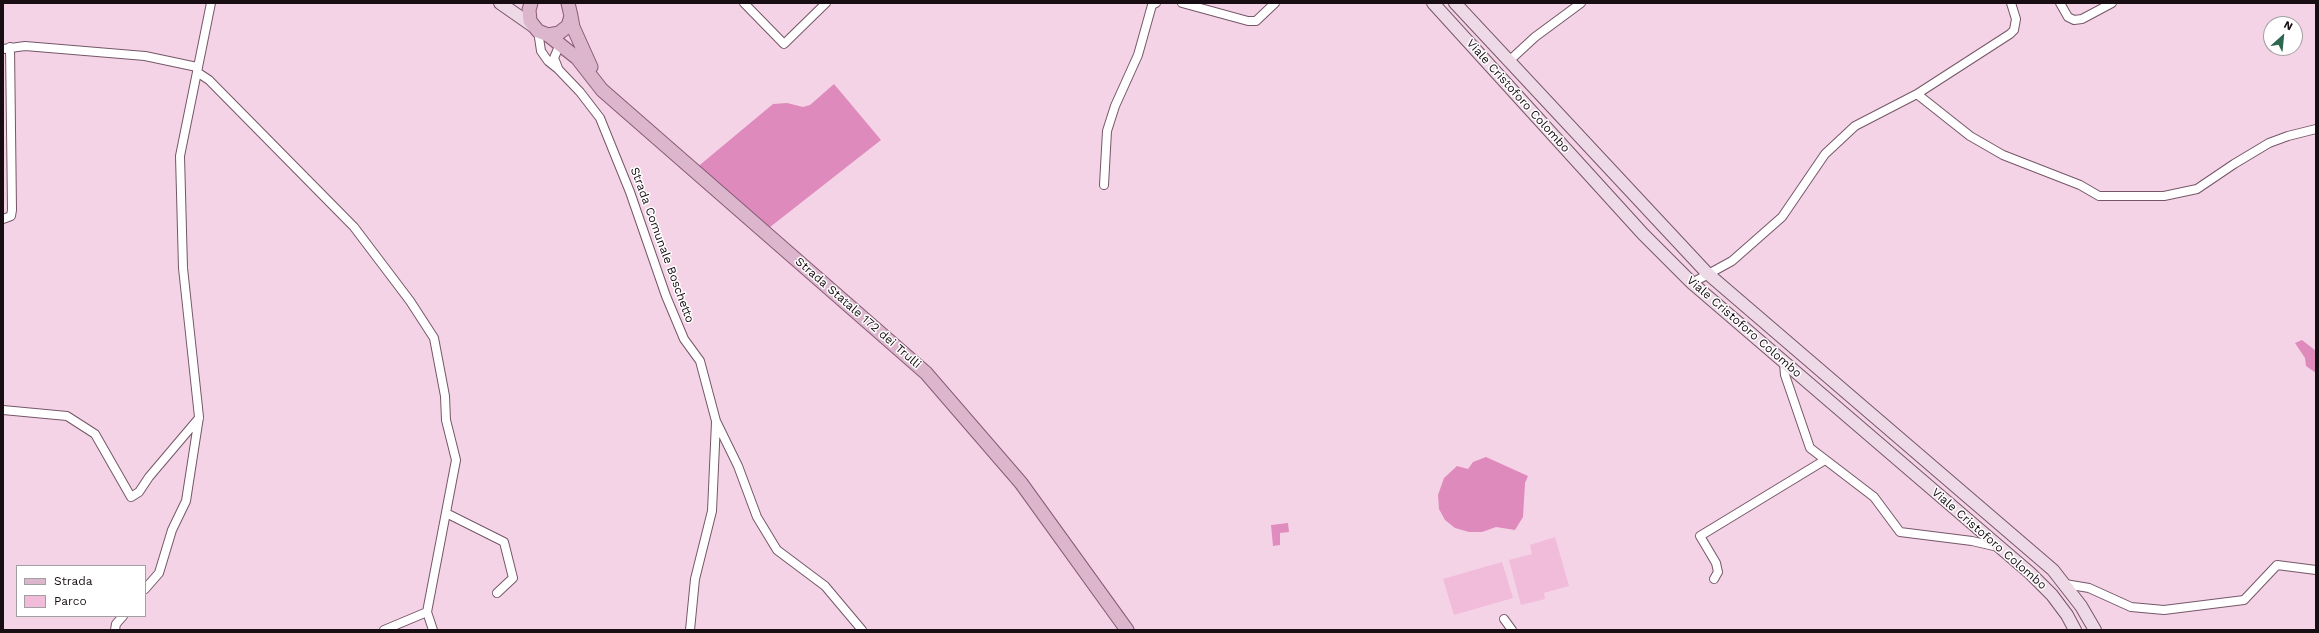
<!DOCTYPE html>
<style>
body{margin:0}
#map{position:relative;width:2319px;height:633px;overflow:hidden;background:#f5d3e6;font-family:"Work Sans",sans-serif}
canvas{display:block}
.frame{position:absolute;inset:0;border:4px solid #180d13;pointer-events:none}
.legend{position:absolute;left:16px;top:565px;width:130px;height:52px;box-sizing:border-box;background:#fff;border:1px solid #a39ea1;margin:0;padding:5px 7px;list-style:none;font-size:12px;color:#180d13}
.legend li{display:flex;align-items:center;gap:8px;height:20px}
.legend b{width:20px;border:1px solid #a39ea1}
.north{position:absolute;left:2263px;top:16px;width:40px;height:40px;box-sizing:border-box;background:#fff;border:1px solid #a39ea1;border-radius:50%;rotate:27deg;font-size:11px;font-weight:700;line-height:16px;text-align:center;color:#180d13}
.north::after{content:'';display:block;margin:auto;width:14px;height:18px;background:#2e674f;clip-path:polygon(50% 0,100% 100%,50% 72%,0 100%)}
</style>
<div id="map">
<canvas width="2319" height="633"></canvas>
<div class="frame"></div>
<ul class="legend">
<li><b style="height:5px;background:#dcb6cd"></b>Strada</li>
<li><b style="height:11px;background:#f1bbda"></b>Parco</li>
</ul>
<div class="north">N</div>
</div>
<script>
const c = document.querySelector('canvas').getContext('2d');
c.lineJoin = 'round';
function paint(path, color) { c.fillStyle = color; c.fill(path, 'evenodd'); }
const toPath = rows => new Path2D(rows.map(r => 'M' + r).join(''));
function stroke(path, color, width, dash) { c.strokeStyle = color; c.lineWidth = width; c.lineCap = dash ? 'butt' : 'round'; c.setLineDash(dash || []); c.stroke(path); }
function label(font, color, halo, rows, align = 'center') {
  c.font = font + ' "Work Sans",sans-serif'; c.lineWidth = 3; c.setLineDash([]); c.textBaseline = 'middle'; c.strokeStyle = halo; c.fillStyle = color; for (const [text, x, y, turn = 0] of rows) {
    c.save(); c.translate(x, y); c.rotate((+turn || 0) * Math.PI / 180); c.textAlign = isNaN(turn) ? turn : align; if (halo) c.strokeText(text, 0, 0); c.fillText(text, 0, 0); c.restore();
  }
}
const green = toPath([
 [1555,537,1569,586,1544,593,1545,599,1521,605,1509,560,1532,554,1530,545],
 [1502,562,1513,598,1454,615,1443,579]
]);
const forest = toPath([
 [834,84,881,140,765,231,695,169,773,104,787,103,803,107,810,105],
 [2302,340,2316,351,2316,373,2306,366,2305,358,2295,343],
 [1486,457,1528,476,1525,483,1523,517,1515,530,1496,527,1482,532,1469,532,1455,528,1445,520,1439,509,1438,495,1444,478,1457,466,1468,469,1473,462]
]);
const water = toPath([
 [1288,523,1289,532,1280,533,1280,545,1273,546,1271,525]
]);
const street = toPath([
 [744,3,784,44,826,3],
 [1182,3,1248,21,1256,21,1275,3],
 [2060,3,2068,17,2074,20,2082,19,2112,3],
 [538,31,541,51,548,61,558,69,580,92,600,118,630,192,666,296,684,339,700,361,716,421,738,466,757,517,777,550,825,586,862,630],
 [3,49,25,46,145,56,197,67,197,72,209,80,354,227,410,301,434,338,445,396,446,420,456,460,427,612,384,630],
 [1509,61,1535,37,1581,3],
 [558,68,554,58,560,44],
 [1917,94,1970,136,2003,155,2080,185,2099,196,2164,196,2197,189,2234,164,2269,143,2288,136,2316,129],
 [1104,185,1107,131,1115,106,1138,55,1152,5,1156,3],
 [3,219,11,216,12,210,10,47],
 [1692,283,1732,261,1782,217,1825,154,1855,126,1917,94,2010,34,2014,30,2016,19,2011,3],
 [1784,363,1785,375,1810,448,1874,497,1900,532,1972,541,1998,547],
 [3,410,67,416,95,434,131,497,139,492,149,477,199,418],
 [446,513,504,542,513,578,497,593],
 [1714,579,1718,572,1716,563,1700,536,1825,460],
 [2065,584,2089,588,2131,607,2164,610,2244,600,2277,565,2316,570],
 [145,589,159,573,172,530,186,501,199,417,183,268,180,156,211,3],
 [427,612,433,630],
 [1504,619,1512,630],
 [115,630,116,624,123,616],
 [690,630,695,579,712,511,716,422]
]);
const secondary = toPath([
 [500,3,533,26],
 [1433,3,1643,234,1692,283,2030,573,2052,595,2067,615,2075,630],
 [1455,3,1707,273,2053,570,2081,606,2095,630]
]);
const primary = toPath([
 [531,3,529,10,530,21,538,31,548,35,559,33,568,26,571,16,568,3],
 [571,16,573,27,591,67],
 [548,35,577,58,602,90,926,373,1021,483,1127,630]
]);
const streetNames = [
 ["Viale Cristoforo Colombo",1518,96,48],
 ["Strada Comunale Boschetto",662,245,70],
 ["Strada Statale 172 dei Trulli",858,313,41],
 ["Viale Cristoforo Colombo",1744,327,41],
 ["Viale Cristoforo Colombo",1989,539,41]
];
paint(green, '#f1bbda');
paint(forest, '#de8abc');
paint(water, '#e08cbe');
stroke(street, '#755768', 10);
stroke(secondary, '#755768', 14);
stroke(primary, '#885b76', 15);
stroke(street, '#fff', 8);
stroke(secondary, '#eedae6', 12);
stroke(primary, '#dcb6cd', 13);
label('12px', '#180d13', '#fff', streetNames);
</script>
